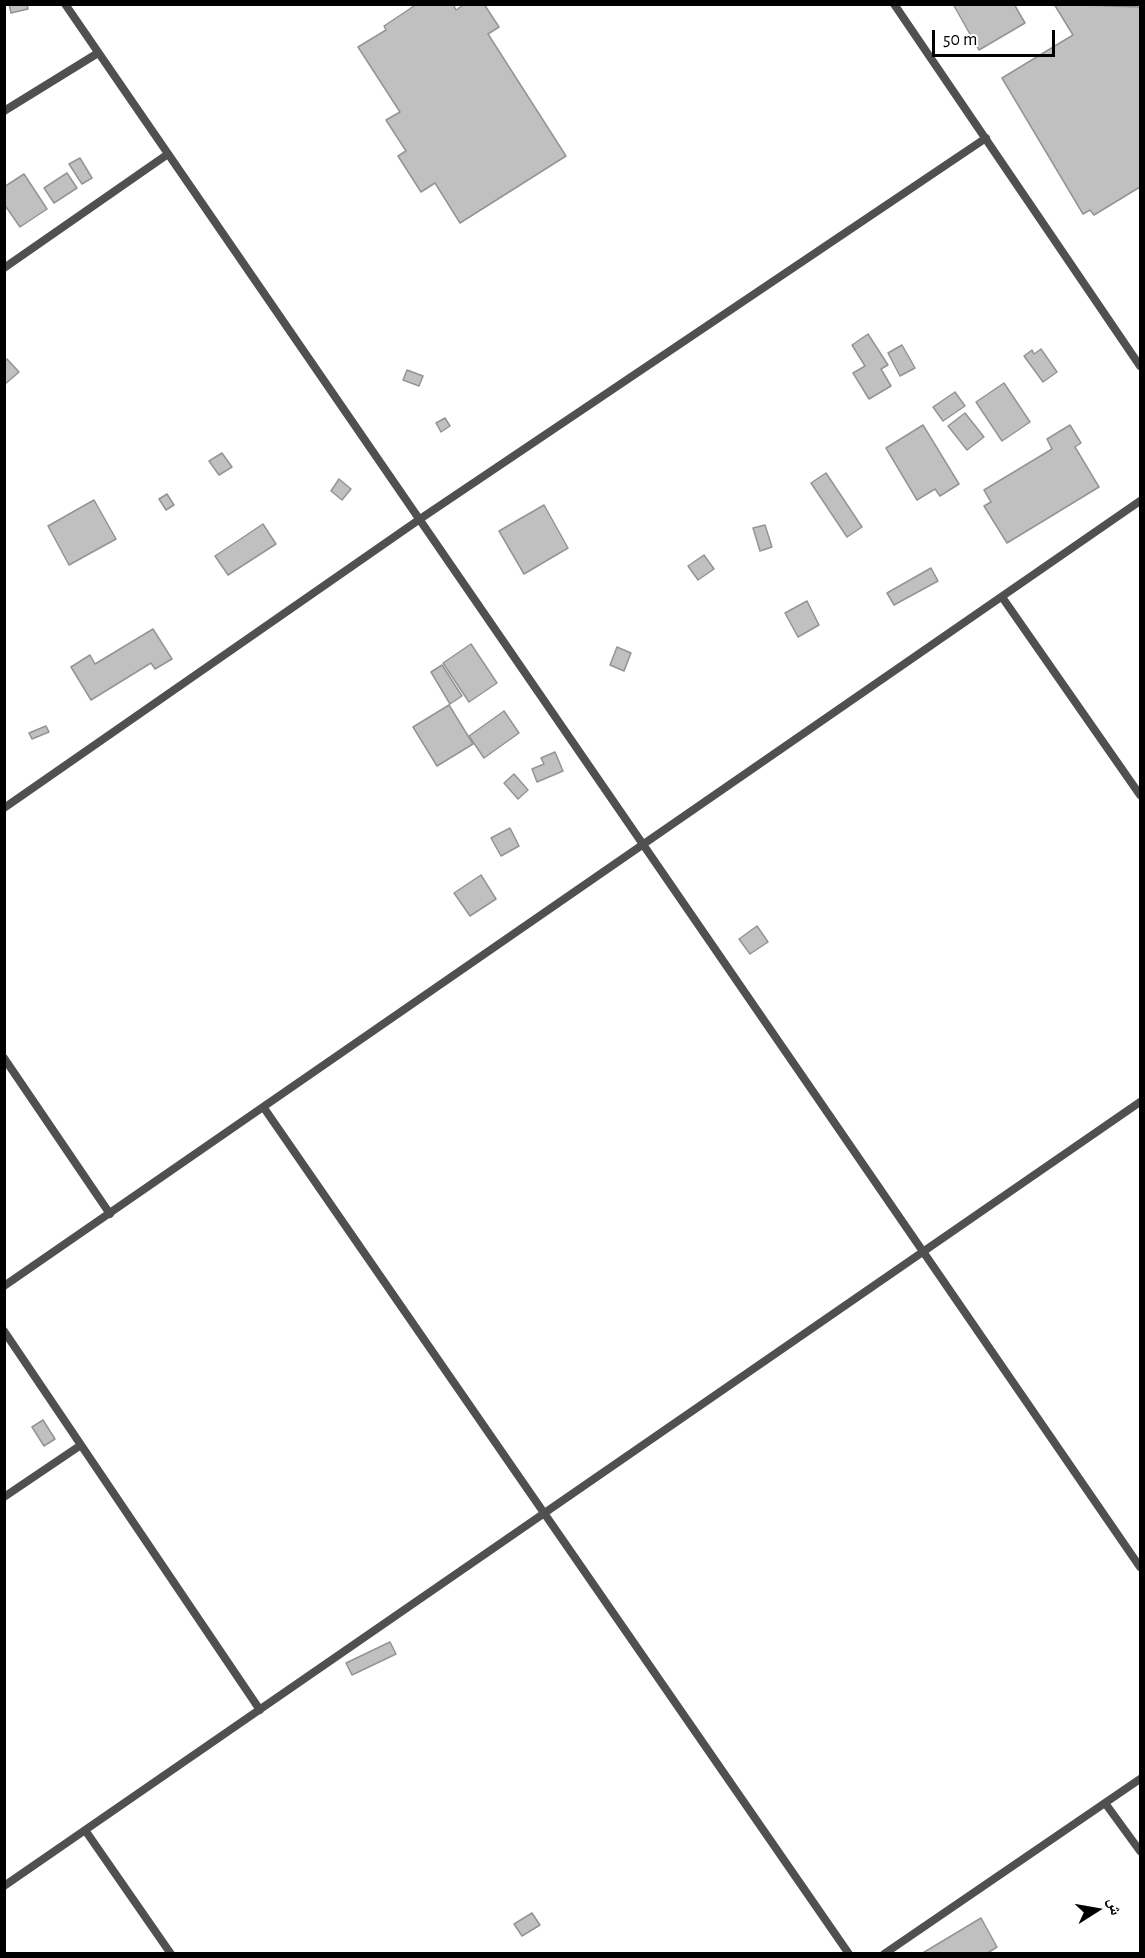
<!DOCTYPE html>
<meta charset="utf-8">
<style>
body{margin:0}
#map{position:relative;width:1145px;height:1958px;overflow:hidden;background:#fff;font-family:"Alegreya Sans","Noto Naskh Arabic",sans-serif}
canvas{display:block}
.frame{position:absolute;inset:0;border:6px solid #000;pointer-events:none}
.north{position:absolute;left:1067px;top:1880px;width:60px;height:60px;-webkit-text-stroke:4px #fff;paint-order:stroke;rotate:79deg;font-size:16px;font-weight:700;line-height:24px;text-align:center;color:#000}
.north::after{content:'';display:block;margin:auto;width:21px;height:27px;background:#000;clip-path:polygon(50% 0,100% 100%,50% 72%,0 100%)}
.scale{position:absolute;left:932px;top:30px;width:123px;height:27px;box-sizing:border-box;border:3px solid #000;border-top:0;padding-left:8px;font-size:18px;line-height:21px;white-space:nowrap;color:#000;-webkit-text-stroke:4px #fff;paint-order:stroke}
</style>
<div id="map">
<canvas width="1145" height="1958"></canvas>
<div class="frame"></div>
<div class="north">ش</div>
<div class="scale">50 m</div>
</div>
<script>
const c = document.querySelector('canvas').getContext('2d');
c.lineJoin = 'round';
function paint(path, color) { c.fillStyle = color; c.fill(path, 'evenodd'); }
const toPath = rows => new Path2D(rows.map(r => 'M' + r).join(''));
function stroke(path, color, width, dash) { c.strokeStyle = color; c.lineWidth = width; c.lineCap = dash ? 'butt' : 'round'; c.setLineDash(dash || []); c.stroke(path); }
const building = toPath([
 [9,4,27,4,28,9,11,13,9,4],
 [417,4,453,4,456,10,465,4,484,4,499,27,488,34,566,156,460,223,435,183,421,192,398,156,406,151,386,120,400,112,358,47,386,30,384,26,417,4],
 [953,4,1014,4,1025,23,979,50,953,4],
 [1054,4,1140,7,1140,187,1094,215,1090,210,1083,214,1002,78,1073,35,1054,4],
 [80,158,92,178,82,184,69,164,80,158],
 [67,173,77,188,54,203,44,188,67,173],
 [24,174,47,209,20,227,4,204,4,187,24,174],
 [868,334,888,365,881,369,891,386,869,399,853,373,865,366,852,345,868,334],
 [902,345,915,368,900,376,888,353,902,345],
 [1041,349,1057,372,1043,382,1024,356,1032,350,1034,354,1041,349],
 [7,359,19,372,4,385,4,362,7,359],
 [407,370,423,376,419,386,403,380,407,370],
 [1004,383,1030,422,1002,441,976,402,1004,383],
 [955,392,965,406,943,421,933,407,955,392],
 [965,413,984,437,967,450,948,426,965,413],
 [445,418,450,426,441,432,436,423,445,418],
 [923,425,959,484,940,496,935,489,917,500,886,448,923,425],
 [1070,425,1081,443,1075,447,1099,487,1007,543,984,506,991,502,984,490,1052,449,1047,439,1070,425],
 [222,453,232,467,219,475,209,461,222,453],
 [826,473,862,527,847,537,811,483,826,473],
 [339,479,351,489,342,500,331,491,339,479],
 [167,494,174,505,166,510,159,499,167,494],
 [94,500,116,539,69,565,48,526,94,500],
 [544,505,568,548,524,574,499,531,544,505],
 [263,524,276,544,228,575,215,556,263,524],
 [765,525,772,547,760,551,753,528,765,525],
 [704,555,714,569,698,580,688,566,704,555],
 [931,568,938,581,894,605,887,593,931,568],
 [807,601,819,625,798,637,785,613,807,601],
 [153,629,172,659,155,669,151,663,91,700,71,667,90,655,95,664,153,629],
 [471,644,497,683,469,702,443,663,471,644],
 [617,647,631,653,624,671,610,665,617,647],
 [442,665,462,696,450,704,431,672,442,665],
 [449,705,473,744,437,766,413,727,449,705],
 [504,711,519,733,484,758,469,736,504,711],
 [46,726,49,732,32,739,29,733,46,726],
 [555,752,563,771,537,782,532,769,544,764,541,758,555,752],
 [514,774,528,790,518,799,504,783,514,774],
 [510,828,519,846,501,856,491,838,510,828],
 [481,875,496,899,470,916,454,893,481,875],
 [757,926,768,942,750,954,739,939,757,926],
 [43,1420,55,1439,44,1446,32,1427,43,1420],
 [390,1642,396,1654,352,1675,346,1663,390,1642],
 [532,1913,540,1925,522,1936,514,1924,532,1913],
 [981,1918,997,1947,986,1954,921,1954,981,1918]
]);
const lane = toPath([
 [65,4,1140,1567],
 [894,4,1140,366],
 [4,111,98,53],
 [4,268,168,154],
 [1002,597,1140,795],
 [4,808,420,519,986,138],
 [4,1058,110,1214],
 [264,1108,849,1954],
 [4,1286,1140,501],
 [4,1331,260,1710],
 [4,1497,81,1445],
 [1105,1803,1140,1851],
 [85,1830,171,1954],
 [4,1886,1140,1102],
 [884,1954,1140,1779]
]);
paint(building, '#c0c0c0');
stroke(building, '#949494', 1.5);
stroke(lane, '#505050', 8);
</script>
